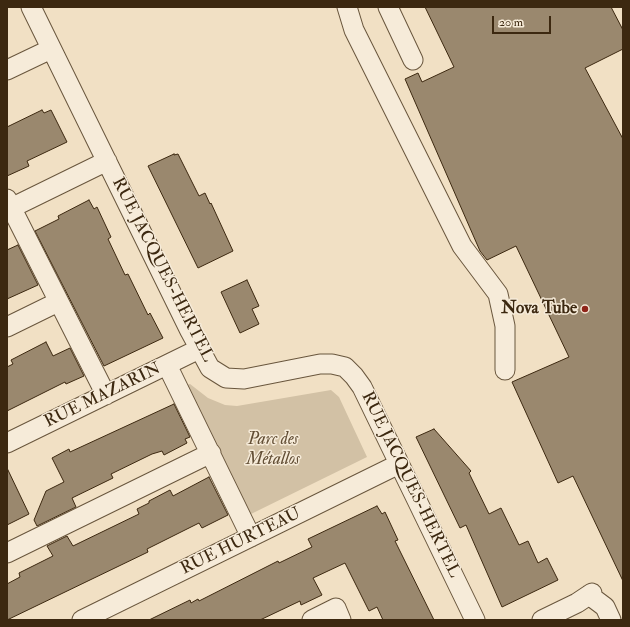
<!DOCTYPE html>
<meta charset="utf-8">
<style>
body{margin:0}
#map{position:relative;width:630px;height:627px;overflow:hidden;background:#f1e0c4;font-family:"IM FELL Double Pica",serif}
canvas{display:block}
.frame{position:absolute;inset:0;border:8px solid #3c2810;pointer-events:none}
.scale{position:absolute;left:492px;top:16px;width:59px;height:18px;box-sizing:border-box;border:2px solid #3c2810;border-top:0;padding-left:5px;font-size:12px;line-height:14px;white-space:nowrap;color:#3c2810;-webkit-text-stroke:3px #f6ebd9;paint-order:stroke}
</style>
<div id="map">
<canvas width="630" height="627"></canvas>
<div class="frame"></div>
<div class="scale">20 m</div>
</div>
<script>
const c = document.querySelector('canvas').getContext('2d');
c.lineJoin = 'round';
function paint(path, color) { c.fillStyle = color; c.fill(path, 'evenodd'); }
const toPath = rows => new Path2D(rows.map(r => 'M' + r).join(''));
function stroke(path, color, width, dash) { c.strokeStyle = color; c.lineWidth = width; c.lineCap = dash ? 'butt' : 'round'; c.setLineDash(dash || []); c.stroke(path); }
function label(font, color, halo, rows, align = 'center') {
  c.font = font + ' "IM FELL Double Pica",serif'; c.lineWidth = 3; c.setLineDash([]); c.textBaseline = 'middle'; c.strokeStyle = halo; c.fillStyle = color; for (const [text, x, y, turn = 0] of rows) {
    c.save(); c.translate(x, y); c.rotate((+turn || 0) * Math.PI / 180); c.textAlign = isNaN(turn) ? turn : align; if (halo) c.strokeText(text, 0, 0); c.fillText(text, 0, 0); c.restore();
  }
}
const green = toPath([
 [190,384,208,398,225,405,237,406,331,390,339,397,367,457,251,514,186,385]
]);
const building = toPath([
 [425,7,611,7,623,30,623,49,585,68,623,139,623,581,573,476,558,483,512,382,569,357,516,246,487,260,480,251,405,79,418,73,422,82,454,67,425,7],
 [42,110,44,113,51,110,67,142,27,161,29,166,7,176,7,127,42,110],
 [174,154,174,155,178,154,199,196,205,193,210,204,211,203,233,251,198,268,148,166,174,154],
 [89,200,94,209,97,207,111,237,108,239,125,275,128,274,148,315,150,313,163,338,104,366,35,231,59,219,58,216,89,200],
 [18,245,38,285,7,299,7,250,18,245],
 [247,280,259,306,252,309,259,324,240,333,221,292,247,280],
 [46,342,53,356,70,348,84,376,66,384,65,382,7,411,7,367,13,364,11,360,46,342],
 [174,404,190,437,185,439,187,443,164,455,162,451,152,454,111,474,113,478,72,498,76,507,37,526,34,520,46,491,64,482,52,458,69,449,70,452,174,404],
 [434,429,471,471,469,473,489,514,501,508,519,545,528,541,538,563,547,558,558,580,502,607,466,525,460,528,416,437,434,429],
 [7,468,29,514,7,525,7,468],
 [209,477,228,515,202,528,199,523,147,549,148,552,7,620,7,584,20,577,19,573,53,556,47,546,67,536,73,546,139,514,137,509,149,503,149,501,170,490,173,496,209,477],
 [377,506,382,514,385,512,398,540,395,541,434,620,383,620,377,607,369,611,345,563,313,578,322,595,301,605,300,601,260,620,149,620,190,600,191,603,198,599,199,601,278,561,279,563,312,547,308,539,377,506]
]);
const minor = toPath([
 [31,7,190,331,210,368,226,378,244,379,320,364,332,364,345,367,354,376,362,387,475,620],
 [347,7,354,30,462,246,498,294,505,326,505,370],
 [388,7,413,60],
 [7,70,51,49],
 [7,199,106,395],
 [7,210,107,161],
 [7,327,58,302],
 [167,365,251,537],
 [7,443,199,349],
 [7,553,211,453],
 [589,595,605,607,611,620],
 [82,620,399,464],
 [312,620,336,608,341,620],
 [542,620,577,603,592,593]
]);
const markers = [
 [585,309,4,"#8f2418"]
];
const streetNames = [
 ["RUE JACQUES-HERTEL",162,270,63],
 ["RUE MAZARIN",103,396,-26],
 ["RUE JACQUES-HERTEL",410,485,64],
 ["RUE HURTEAU",241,542,-26]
];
const poiNames = [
 ["Nova Tube",577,309]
];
const parkNames = [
 ["Parc des",273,440],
 ["Métallos",273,460]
];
paint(green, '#d2c1a5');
paint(building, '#9a886e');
stroke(building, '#3c2810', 1);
stroke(minor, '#69563d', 21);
stroke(minor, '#f6ebd9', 19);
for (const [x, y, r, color] of markers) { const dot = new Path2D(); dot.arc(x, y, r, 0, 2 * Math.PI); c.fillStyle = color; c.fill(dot); stroke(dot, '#f6ebd9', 1.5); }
label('17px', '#3c2810', '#f6ebd9', streetNames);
label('bold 17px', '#3c2810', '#f6ebd9', poiNames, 'right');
label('italic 17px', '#624e35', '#f6ebd9', parkNames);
</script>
